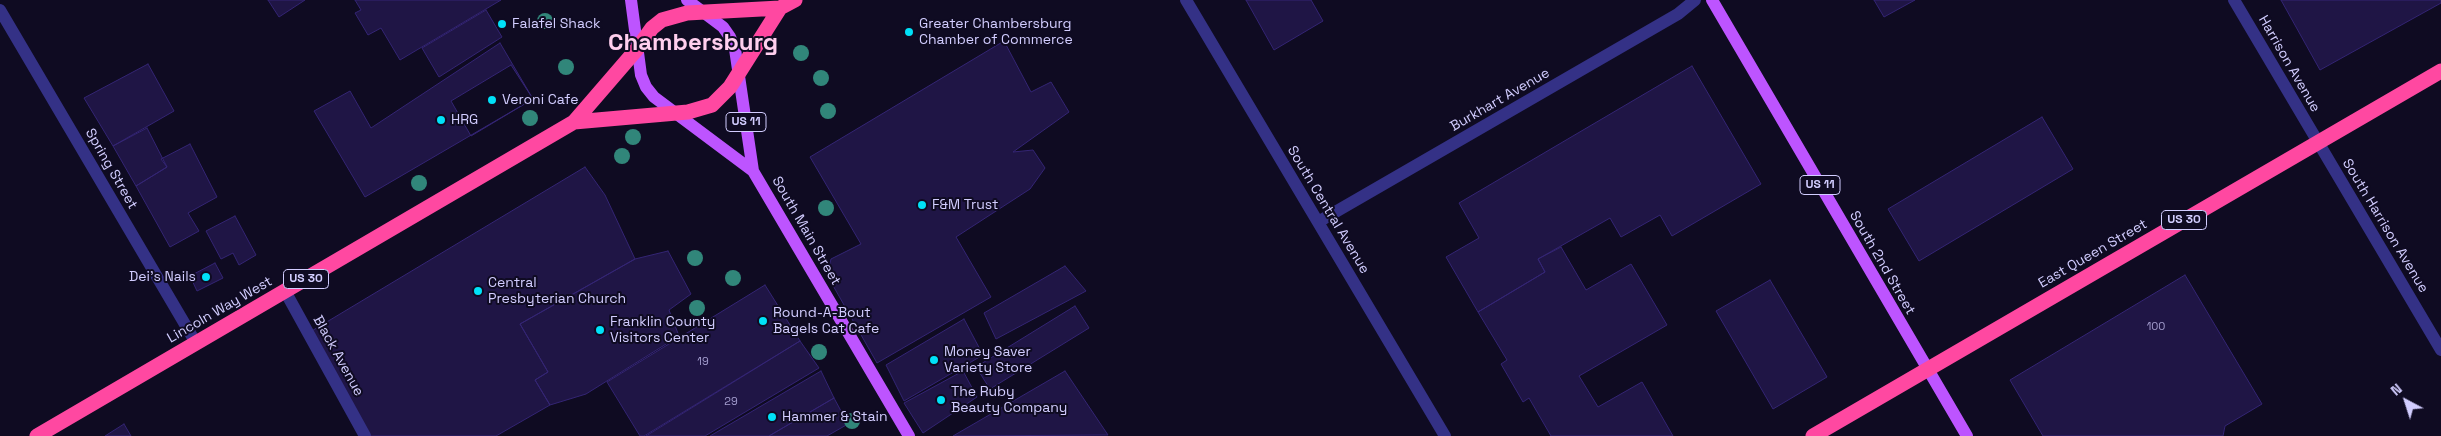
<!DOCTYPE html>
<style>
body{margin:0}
#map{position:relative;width:2441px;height:436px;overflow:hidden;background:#0f0b22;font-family:"Space Grotesk",sans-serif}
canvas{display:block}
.north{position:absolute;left:2381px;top:376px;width:50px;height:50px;-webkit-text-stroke:4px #0f0b22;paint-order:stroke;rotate:320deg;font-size:14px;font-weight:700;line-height:20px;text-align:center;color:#d2cdff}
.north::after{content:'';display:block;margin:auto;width:18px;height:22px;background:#d2cdff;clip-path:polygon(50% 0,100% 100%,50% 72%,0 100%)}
</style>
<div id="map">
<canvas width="2441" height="436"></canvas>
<div class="north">N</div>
</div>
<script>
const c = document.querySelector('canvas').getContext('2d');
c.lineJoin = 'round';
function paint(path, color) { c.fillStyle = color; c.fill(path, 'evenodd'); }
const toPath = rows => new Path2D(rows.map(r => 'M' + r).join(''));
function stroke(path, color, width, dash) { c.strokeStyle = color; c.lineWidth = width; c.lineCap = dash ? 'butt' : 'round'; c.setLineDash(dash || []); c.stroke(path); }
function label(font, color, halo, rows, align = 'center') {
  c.font = font + ' "Space Grotesk",sans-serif'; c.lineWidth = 4; c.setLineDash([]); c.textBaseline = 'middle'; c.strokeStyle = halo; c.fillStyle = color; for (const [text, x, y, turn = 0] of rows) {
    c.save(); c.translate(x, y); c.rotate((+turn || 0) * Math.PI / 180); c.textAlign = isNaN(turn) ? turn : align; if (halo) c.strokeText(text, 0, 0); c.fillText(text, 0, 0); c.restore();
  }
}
const building = toPath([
 [268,0,305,0,279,17,268,0],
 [355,0,501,0,400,60,381,28,368,35,355,13,361,10,355,0],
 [1246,0,1311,0,1323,21,1274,50,1246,0],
 [1874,0,1915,0,1884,17,1874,0],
 [2281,0,2441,0,2441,3,2320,70,2281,0],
 [486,10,502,37,439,77,422,48,486,10],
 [1004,41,1031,92,1051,82,1069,112,1013,152,1033,150,1045,168,1030,189,956,237,991,297,877,363,827,275,831,259,861,244,810,157,1004,41],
 [500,43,533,99,365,197,314,111,350,91,371,128,500,43],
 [148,64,174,111,113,146,84,98,148,64],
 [511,65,533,99,471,136,451,101,511,65],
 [1692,66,1761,184,1672,236,1660,215,1621,237,1610,218,1538,259,1545,272,1478,312,1446,257,1479,238,1459,203,1692,66],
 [2042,117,2073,169,1919,261,1888,209,2042,117],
 [147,128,167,167,136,186,113,146,147,128],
 [190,144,217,197,188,213,199,231,170,247,136,186,167,167,161,159,190,144],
 [585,167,605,195,635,259,520,324,548,372,535,380,550,405,496,436,370,436,310,332,585,167],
 [235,216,256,255,239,265,233,253,221,259,206,231,235,216],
 [1561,247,1586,290,1631,264,1667,325,1579,376,1598,407,1642,382,1673,436,1551,436,1529,398,1523,402,1501,364,1507,360,1478,312,1545,272,1538,259,1561,247],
 [668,251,691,294,669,310,679,336,586,394,550,405,535,380,548,372,520,324,635,259,668,251],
 [215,263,223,278,197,291,190,276,215,263],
 [1065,266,1086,291,996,339,984,313,1065,266],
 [2185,275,2262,404,2225,426,2223,436,2043,436,2010,380,2185,275],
 [1770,280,1827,377,1773,409,1716,311,1770,280],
 [765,285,800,341,644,436,640,436,607,382,765,285],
 [1075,306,1089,328,990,389,976,367,1075,306],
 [964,319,983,355,904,401,886,365,964,319],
 [800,341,819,368,705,436,646,436,800,341],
 [821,371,834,398,769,436,710,436,821,371],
 [963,371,977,397,923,433,904,403,963,371],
 [1065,371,1108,435,953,436,1065,371],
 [834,398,848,424,827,436,769,436,834,398],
 [124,424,131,436,105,436,124,424]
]);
const minor = toPath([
 [1186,0,1445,436],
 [2234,0,2441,350],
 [0,10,196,343],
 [1318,222,1678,14,1695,0],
 [285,291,365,436]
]);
const major = toPath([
 [631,0,641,75,646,87,654,97,753,171],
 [687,0,723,27,730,37,735,49,753,171,909,436],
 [1712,0,1967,436]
]);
const highway = toPath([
 [574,122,688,112,712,105,730,87,780,8],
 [37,436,574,122,637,49,652,28,662,20,687,13,780,8,795,0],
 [1813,436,2441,71]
]);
const trees = [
 [545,21],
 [801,53],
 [566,67],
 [821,78],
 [828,111],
 [530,118],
 [633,137],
 [622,156],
 [419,183],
 [826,208],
 [695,258],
 [733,278],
 [697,308],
 [819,352],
 [852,421]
];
const markers = [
 [502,24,5,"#00e1f8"],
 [909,32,5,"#00e1f8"],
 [492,100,5,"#00e1f8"],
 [441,120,5,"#00e1f8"],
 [922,205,5,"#00e1f8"],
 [206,277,5,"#00e1f8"],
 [478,291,5,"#00e1f8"],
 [763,321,5,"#00e1f8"],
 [600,330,5,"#00e1f8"],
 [934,360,5,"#00e1f8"],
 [941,400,5,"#00e1f8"],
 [772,417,5,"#00e1f8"]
];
const numberNames = [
 ["100",2156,327],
 ["19",703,362],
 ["29",731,402]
];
const shields = [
 [746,122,40],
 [1820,185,40],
 [2184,220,45],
 [306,279,45]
];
const shieldNames = [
 ["US 11",746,122],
 ["US 11",1820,185],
 ["US 30",2184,220],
 ["US 30",306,279]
];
const poiNames = [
 ["Falafel Shack",512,24],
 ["Greater Chambersburg",919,24],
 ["Chamber of Commerce",919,40],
 ["Veroni Cafe",502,100],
 ["HRG",451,120],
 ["F&M Trust",932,205],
 ["Dei's Nails",196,277,"right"],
 ["Central",488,283],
 ["Presbyterian Church",488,299],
 ["Round-A-Bout",773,313],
 ["Bagels Cat Cafe",773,329],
 ["Franklin County",610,322],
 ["Visitors Center",610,338],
 ["Money Saver",944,352],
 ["Variety Store",944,368],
 ["The Ruby",951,392],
 ["Beauty Company",951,408],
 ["Hammer & Stain",782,417]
];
const streetNames = [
 ["Harrison Avenue",2289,64,60],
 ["Burkhart Avenue",1500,100,-30],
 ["Spring Street",111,169,60],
 ["South Central Avenue",1328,210,59],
 ["South Harrison Avenue",2385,226,59],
 ["South Main Street",806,231,60],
 ["East Queen Street",2093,254,-30],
 ["South 2nd Street",1882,263,60],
 ["Lincoln Way West",220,310,-30],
 ["Black Avenue",338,356,61]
];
const townNames = [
 ["Chambersburg",693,43]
];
paint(building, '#1f1545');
stroke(building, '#342574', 1);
stroke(minor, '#343186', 12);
stroke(major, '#bd54ff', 12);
stroke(highway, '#ff48a1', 15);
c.fillStyle = '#31867a';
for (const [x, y] of trees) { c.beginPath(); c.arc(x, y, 8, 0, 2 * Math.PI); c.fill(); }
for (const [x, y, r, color] of markers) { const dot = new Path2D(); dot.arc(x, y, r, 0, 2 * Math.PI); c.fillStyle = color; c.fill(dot); stroke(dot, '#0f0b22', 2); }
label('11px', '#a59fd0', null, numberNames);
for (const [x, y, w] of shields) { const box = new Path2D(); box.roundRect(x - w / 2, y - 9.5, w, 19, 4); c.fillStyle = '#0f0b22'; c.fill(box); stroke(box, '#d2cdff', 1); }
label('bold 12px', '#d2cdff', null, shieldNames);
label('14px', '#d2cdff', '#0f0b22', poiNames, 'left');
label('14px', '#d2cdff', '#0f0b22', streetNames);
label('bold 24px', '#ffcfee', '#0f0b22', townNames);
</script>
